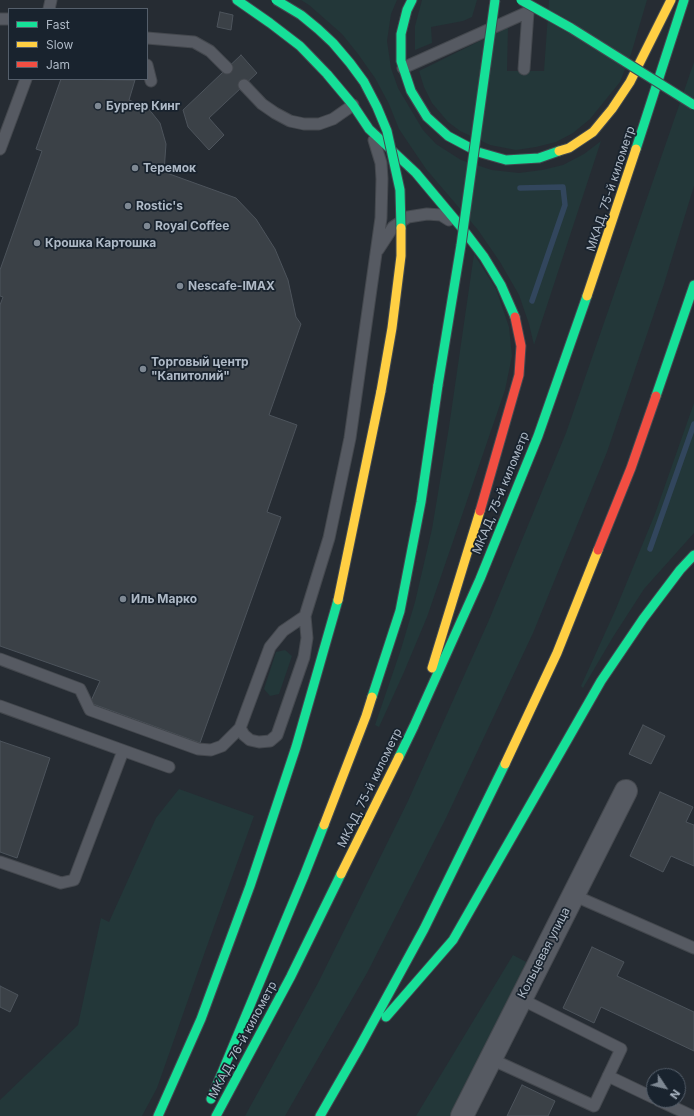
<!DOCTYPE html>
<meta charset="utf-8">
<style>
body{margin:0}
#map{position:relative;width:694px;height:1116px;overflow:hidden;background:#262c33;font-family:Inter,sans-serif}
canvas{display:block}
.legend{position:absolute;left:8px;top:8px;width:140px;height:72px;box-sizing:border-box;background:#19232e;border:1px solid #555f6b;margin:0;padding:5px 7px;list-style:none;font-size:12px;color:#aeb9c6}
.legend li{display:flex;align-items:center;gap:8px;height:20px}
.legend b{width:20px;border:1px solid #555f6b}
.north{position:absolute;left:646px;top:1068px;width:40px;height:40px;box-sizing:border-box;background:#19232e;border:1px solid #555f6b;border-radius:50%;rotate:125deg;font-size:11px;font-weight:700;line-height:16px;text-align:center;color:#aeb9c6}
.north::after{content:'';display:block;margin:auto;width:14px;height:18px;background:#7e8893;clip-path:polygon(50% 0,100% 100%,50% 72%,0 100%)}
</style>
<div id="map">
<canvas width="694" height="1116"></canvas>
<ul class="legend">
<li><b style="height:5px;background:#16e098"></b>Fast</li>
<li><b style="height:5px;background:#ffcf43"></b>Slow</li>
<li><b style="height:5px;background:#f24e42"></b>Jam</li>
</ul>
<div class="north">N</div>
</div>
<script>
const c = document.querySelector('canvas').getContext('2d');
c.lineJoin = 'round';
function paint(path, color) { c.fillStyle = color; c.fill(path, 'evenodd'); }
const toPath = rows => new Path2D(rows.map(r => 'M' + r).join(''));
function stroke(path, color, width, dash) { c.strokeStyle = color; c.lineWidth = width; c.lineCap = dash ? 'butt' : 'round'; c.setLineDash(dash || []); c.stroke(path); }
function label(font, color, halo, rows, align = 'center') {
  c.font = font + ' Inter,sans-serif'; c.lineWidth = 3.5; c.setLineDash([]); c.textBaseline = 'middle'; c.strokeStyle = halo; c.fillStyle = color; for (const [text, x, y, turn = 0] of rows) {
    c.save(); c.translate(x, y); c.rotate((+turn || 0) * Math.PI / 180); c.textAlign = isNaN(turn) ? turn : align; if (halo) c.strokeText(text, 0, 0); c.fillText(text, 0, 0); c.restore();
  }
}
const green = toPath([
 [301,0,397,0,391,14,387,41,391,68,398,88,423,130,436,144,461,160,492,170,519,173,542,170,563,165,584,154,601,141,534,345,529,324,519,295,500,262,478,230,426,169,399,129,389,104,375,78,358,54,342,34,309,5],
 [422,0,477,0,472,17,463,21,431,27,432,43,415,50,415,26],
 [549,0,647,0,631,54,620,82,590,119,573,133,556,142,536,147,516,150,490,145,460,131,448,122,432,103,424,87,419,71,508,27,507,71,544,71],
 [694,62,694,186,664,284,607,452,533,633,446,818,367,973,285,1116,245,1116,318,983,408,801,489,620,566,433],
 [474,254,496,289,509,327,512,356,505,390,427,617,404,672,379,727,375,725,401,649,415,602,432,529,449,427],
 [694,403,694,533,644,589,613,637,583,688,581,686,615,611,655,514],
 [285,650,292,656,279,694,270,696,264,689,276,652],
 [179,789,254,816,207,946,157,1088,142,1116,0,1116,0,1100,78,1025,101,918,109,922,156,818],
 [513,955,530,964,450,1116,416,1116]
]);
const stream = toPath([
 [520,188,563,187,565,205,532,301],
 [650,549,694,424]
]);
const building = toPath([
 [220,12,233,15,231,30,217,27,220,12],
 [241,55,257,73,209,118,224,135,209,150,188,127,183,110,241,55],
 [61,79,135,80,129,100,148,108,160,123,166,144,164,172,236,198,256,219,275,249,288,280,296,317,301,324,269,415,297,425,267,512,281,517,200,743,90,703,100,681,0,646,0,305,3,297,0,296,0,270,42,151,36,149,61,79],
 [643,725,665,736,651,764,629,754,643,725],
 [0,741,50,758,17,858,0,852,0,741],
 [660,792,693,807,686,822,694,825,694,866,671,856,663,872,630,856,660,792],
 [592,947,624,962,617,976,694,1012,694,1051,601,1007,594,1023,563,1008,592,947],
 [0,986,18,995,10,1012,0,1007,0,986],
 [522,1085,555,1101,548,1116,507,1116,522,1085]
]);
const lane = toPath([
 [49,9,51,0],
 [0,19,9,19],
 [147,38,194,42,210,51,227,68],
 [147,65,151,81],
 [403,68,528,12,524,69],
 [244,85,262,104,275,113,290,121,304,124,319,124,333,119,353,105],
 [0,149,26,79],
 [378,250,393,227,408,217,427,214,441,215,449,220],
 [0,659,80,689,90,710,198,749,211,750,222,746,240,728,270,647,283,631,305,616],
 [0,706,169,767],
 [240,728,244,735,250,740,259,742,270,741,277,735,304,657,307,638,305,616,329,538,350,438,381,218,382,179,381,163,374,140],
 [0,862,61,883,74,880,123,751],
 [573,895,694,948],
 [491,1059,594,1106,621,1049,521,999],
 [608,1076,654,1098],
 [658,1100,692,1116]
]);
const street = toPath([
 [462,1116,626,791]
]);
const fast = toPath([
 [237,0,270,23,300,46,327,74,353,105,369,129,416,173,462,228,484,257,501,285,515,317],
 [412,0,407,10,401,34,401,61,411,91,427,117,448,136,478,152,506,160,539,158,559,151],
 [636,149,684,0],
 [656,396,694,285],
 [372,697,400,611,421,502,438,385],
 [399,757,414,726,480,579,538,436,587,296],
 [386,1017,453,940,601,681,643,619,680,570,694,555],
 [211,1099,304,876,324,825],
 [158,1116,201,1019,250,886,296,747,338,600],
 [216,1116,291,976,341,874],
 [320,1116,359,1048,424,929,505,764]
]);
const slow = toPath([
 [559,151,569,148,593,132,612,109,630,82,671,0],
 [587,296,636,149],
 [338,600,381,391],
 [432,668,480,511],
 [505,764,557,653,598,550],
 [324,825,366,716,372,697],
 [341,874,399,757]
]);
const jam = toPath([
 [480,511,519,375,521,346,515,317],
 [598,550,631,468,656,396]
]);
const fastBridge = toPath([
 [276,0,301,15,318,29,333,43,350,63,364,82,377,107,387,131,400,190,401,228],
 [521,0,571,28,694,105],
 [438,385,461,245,495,0]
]);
const slowBridge = toPath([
 [381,391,392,328,401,256,401,228]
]);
const markers = [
 [98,106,4,"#7e8893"],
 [135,168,4,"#7e8893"],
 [128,206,4,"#7e8893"],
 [147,226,4,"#7e8893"],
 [37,243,4,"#7e8893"],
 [180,286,4,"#7e8893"],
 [143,369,4,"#7e8893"],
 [123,599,4,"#7e8893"]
];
const poiNames = [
 ["Бургер Кинг",106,106],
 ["Теремок",143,168],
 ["Rostic's",136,206],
 ["Royal Coffee",155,226],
 ["Крошка Картошка",45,243],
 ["Nescafe-IMAX",188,286],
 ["Торговый центр",151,362],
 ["\"Капитолий\"",151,376],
 ["Иль Марко",131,599]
];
const streetNames = [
 ["МКАД, 75-й километр",611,189,-72],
 ["МКАД, 75-й километр",501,493,-68],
 ["МКАД, 75-й километр",370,788,-64],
 ["Кольцевая улица",544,953,-63],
 ["МКАД, 76-й километр",243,1040,-62]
];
paint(green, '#233739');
stroke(stream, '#32465d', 5.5);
paint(building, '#3b4147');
stroke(building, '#4d545c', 1);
stroke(lane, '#44484e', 13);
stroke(street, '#44484e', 24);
stroke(fast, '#434950', 11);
stroke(slow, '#434950', 11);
stroke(jam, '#434950', 11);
stroke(lane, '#565a62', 11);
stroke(street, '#565a62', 22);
stroke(fast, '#16e098', 9);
stroke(slow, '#ffcf43', 9);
stroke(jam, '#f24e42', 9);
stroke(fastBridge, '#434950', 11, []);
stroke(slowBridge, '#434950', 11, []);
stroke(fastBridge, '#16e098', 9);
stroke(slowBridge, '#ffcf43', 9);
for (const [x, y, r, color] of markers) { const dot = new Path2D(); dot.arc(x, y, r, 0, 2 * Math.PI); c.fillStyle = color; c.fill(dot); stroke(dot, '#19232e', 1.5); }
label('bold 12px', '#aeb9c6', '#19232e', poiNames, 'left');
label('12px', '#aeb9c6', '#19232e', streetNames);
</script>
